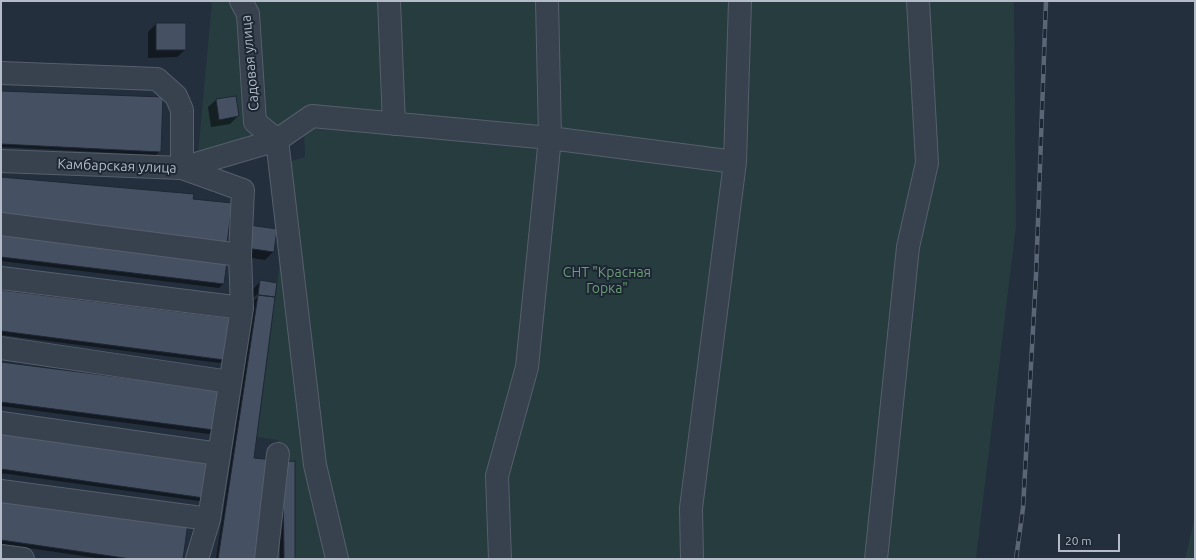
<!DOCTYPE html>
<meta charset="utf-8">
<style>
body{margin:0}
#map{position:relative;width:1196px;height:560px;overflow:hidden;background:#242f3e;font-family:Ubuntu,sans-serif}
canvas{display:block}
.frame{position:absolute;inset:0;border:2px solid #b4bcc9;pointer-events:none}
.scale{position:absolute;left:1058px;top:534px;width:62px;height:18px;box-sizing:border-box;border:2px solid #b4bcc9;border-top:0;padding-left:5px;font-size:12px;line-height:14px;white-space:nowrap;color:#b4bcc9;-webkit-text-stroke:3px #1d2633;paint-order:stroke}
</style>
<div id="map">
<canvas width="1196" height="560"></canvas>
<div class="frame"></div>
<div class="scale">20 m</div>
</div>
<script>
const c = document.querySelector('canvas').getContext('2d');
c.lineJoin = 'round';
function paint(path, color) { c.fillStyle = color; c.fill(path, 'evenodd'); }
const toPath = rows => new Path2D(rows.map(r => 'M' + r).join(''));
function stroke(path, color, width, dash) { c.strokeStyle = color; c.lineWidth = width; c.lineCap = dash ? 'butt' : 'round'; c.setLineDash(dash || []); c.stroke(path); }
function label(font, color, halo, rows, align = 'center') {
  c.font = font + ' Ubuntu,sans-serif'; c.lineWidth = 4; c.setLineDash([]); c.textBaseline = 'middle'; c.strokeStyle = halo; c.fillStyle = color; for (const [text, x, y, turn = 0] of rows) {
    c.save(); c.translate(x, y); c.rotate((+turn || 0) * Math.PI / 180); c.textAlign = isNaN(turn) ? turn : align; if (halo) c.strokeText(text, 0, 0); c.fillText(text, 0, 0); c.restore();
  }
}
const green = toPath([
 [212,1,1014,1,1016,225,976,559,295,559,295,461,283,462,278,444,278,440,257,437,282,246,272,167,305,157,304,128,198,154],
 [1195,516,1195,559,1185,559]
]);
const shadow = toPath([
 [156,24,185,50,177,57,148,58,148,32],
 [1,92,160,151,156,155,1,147],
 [235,97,238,116,230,124,211,127,208,107,216,100],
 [1,233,223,284,219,288,1,261],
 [241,234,273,252,265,260,238,256],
 [261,281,276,284,253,459,272,461,261,559,216,559,254,307,248,306,263,292,261,290,248,304,249,293],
 [1,291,224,359,220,363,1,335],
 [1,363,213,430,209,434,1,406],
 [1,430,203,498,199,501,1,473],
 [280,467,294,559,280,559],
 [1,499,182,559,103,559,1,544]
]);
const building = toPath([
 [156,23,186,23,186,50,156,50,156,23],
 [1,91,163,97,161,152,1,144,1,91],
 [236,96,239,116,219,120,216,99,236,96],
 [1,177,194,194,193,199,232,203,227,244,1,215,1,177],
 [249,225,277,229,274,252,246,248,249,225],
 [1,232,227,262,224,284,1,257,1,232],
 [260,280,277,283,275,297,258,295,260,280],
 [1,290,229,318,225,360,1,331,1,290],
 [258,295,275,297,254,458,274,460,262,559,218,559,258,295],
 [1,362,220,390,214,430,1,402,1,362],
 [1,429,210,458,204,498,1,469,1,429],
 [295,461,295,559,284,559,283,462,295,461],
 [1,498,188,523,183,559,131,559,1,540,1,498]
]);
const minor = toPath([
 [241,1,248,14,255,122,277,140],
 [389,1,394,124],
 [1,73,157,79,176,96,182,110,182,168,243,190,240,255,242,308,209,519,197,559],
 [277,140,315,465,337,559],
 [1,161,182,168,277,140,312,116,550,138,735,162],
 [1,224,240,255],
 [1,278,242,308],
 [1,348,230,382],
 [1,423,219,454],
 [1,491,209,519],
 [1,556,23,559],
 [266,559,278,454],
 [500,559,497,476,527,367,550,138,547,1],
 [692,559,691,508,735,162,740,1],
 [876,559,908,247,927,163,918,1]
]);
const rail = toPath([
 [1016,559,1023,508,1036,276,1046,1]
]);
const streetNames = [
 ["Садовая улица",250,63,-95],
 ["Камбарская улица",117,166,2]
];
const parkNames = [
 ["СНТ \"Красная",607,272],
 ["Горка\"",607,288]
];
paint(green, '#263c3f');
paint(shadow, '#0007');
paint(building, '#455162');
stroke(building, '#1f2835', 1);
stroke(minor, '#565f6c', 24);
stroke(minor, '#38414e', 22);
stroke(rail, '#5a6575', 4.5);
stroke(rail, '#1d2633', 3, [9]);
label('14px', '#b4bcc9', '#1d2633', streetNames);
label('14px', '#6b9a76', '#1d2633', parkNames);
</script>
